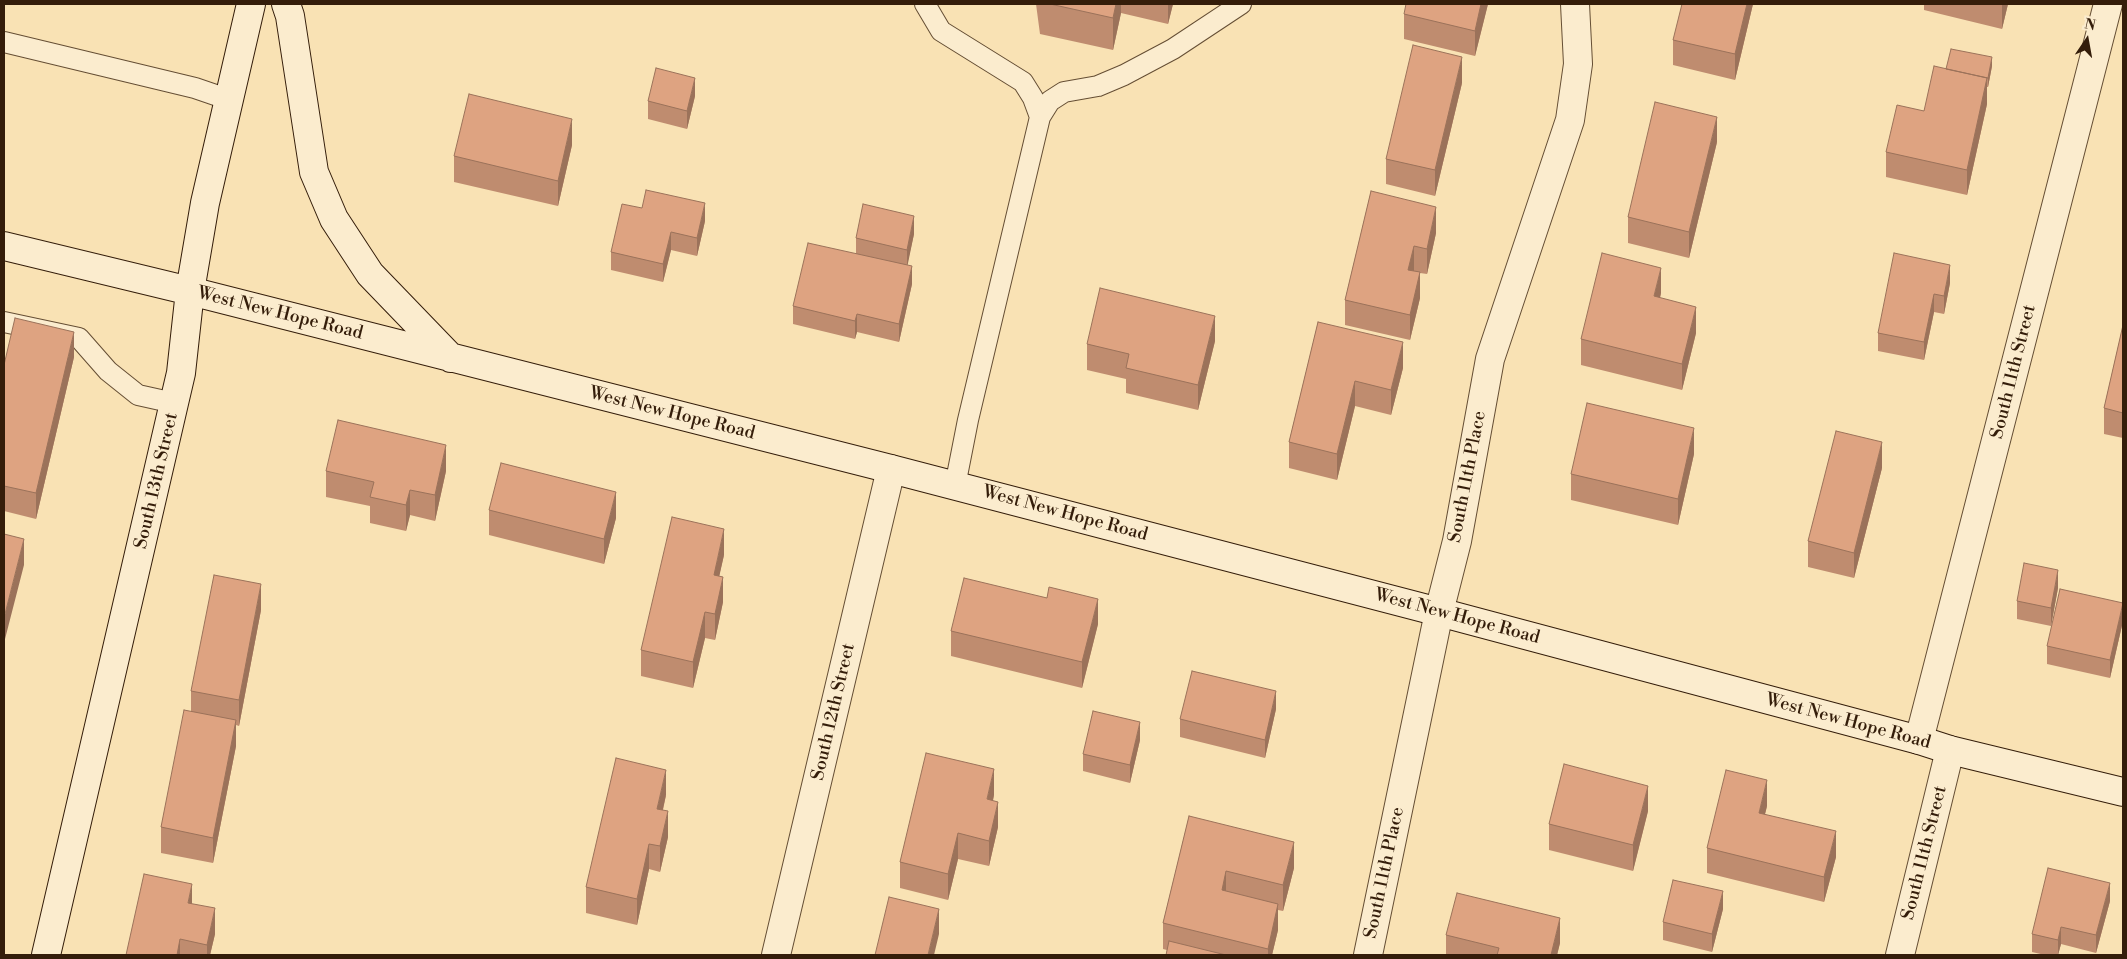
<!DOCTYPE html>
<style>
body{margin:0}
#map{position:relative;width:2127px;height:959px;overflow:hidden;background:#f9e2b4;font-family:"Libre Bodoni",serif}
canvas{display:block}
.frame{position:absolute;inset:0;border:5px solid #341d0a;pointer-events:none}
.north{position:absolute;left:2062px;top:15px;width:50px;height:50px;-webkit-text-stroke:4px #fbecce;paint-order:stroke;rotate:12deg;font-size:14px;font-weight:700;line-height:20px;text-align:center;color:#341d0a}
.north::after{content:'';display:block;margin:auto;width:18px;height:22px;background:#341d0a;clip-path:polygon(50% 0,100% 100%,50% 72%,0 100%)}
</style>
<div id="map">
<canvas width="2127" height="959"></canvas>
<div class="frame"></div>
<div class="north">N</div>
</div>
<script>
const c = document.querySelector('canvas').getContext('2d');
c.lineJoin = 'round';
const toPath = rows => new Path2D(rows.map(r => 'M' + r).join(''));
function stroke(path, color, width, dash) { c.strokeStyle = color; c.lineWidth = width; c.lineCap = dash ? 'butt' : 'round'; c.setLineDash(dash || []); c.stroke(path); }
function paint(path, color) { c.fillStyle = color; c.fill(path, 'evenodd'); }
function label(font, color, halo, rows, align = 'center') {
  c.font = font + ' "Libre Bodoni",serif'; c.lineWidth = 4.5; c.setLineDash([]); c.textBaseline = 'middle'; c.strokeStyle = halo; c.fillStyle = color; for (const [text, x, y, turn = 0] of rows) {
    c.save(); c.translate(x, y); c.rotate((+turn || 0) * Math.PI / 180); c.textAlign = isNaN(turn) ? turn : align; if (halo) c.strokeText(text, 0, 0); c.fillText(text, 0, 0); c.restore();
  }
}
const lane = toPath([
 [925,4,941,31,1023,82,1033,98,1040,117],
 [4,42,195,88,230,100],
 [4,322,79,338,108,371,138,395,174,403],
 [955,486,968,420,1040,117,1050,101,1064,92,1098,86,1124,75,1173,49,1241,4]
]);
const street = toPath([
 [1919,740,2108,4],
 [776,955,891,469],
 [1368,955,1439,612,1457,541,1490,359,1570,120,1578,64,1575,4],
 [1900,955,1950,750]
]);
const secondary = toPath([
 [286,4,290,16,314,172,334,219,370,274,451,358],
 [4,246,190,291,891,469,1439,612,1919,740,1950,750,2123,792],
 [46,955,174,403,181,373,190,291,205,203,251,4]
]);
const wall = toPath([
 [1036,4,1173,4,1168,24,1121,13,1113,50,1040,34],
 [1488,4,1475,56,1404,39,1404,14],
 [1753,4,1735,80,1673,65,1673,40],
 [1924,4,2008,4,2002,29,1924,10],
 [1992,66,1988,87,1987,87,1987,104,1967,195,1886,177,1886,152,1924,111,1946,69],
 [1462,83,1435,196,1386,184,1386,159],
 [695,96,687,129,648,119,648,101],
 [1717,142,1689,258,1628,243,1628,217],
 [572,145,558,206,454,182,454,156],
 [1371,191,1436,233,1427,274,1420,273,1420,298,1410,340,1345,325,1345,300],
 [705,221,697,256,671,250,663,282,611,270,611,252],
 [914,234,907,265,912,284,899,342,857,332,855,339,793,324,793,306,856,253,856,238],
 [1950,283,1944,314,1934,312,1924,360,1878,351,1878,333],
 [1661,293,1660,298,1696,333,1682,390,1581,365,1581,339],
 [1318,322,1403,368,1391,415,1355,406,1337,480,1289,468,1289,442],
 [2123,325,2123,438,2104,434,2104,408],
 [1215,341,1198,410,1126,393,1126,379,1087,370,1087,344],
 [74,357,36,519,4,511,4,365],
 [1694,454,1678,525,1571,500,1571,474],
 [1882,468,1854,578,1808,567,1808,541],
 [326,471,446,471,435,521,410,515,406,531,370,523,370,506,326,497],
 [489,510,616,518,604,564,489,535],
 [724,555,719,576,723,602,715,640,705,638,693,688,641,676,641,650],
 [2058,588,2051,626,2017,619,2017,601],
 [261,610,239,726,236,725,236,746,213,863,161,853,161,827,191,711,191,691],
 [2123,621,2110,678,2047,664,2047,646],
 [1098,624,1082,688,951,656,951,631],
 [1276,709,1265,758,1180,737,1180,719],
 [1140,740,1130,783,1083,771,1083,754],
 [666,795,663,810,668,837,660,872,649,869,637,925,586,913,586,887],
 [994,795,993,801,998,827,989,866,958,859,948,900,900,888,900,862],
 [1767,806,1765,814,1836,857,1824,902,1707,873,1707,848],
 [1648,811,1633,871,1549,850,1549,824],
 [1189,816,1294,868,1283,911,1278,910,1278,930,1272,955,1166,955,1167,950,1163,949,1163,923],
 [2110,901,2096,953,2061,944,2058,955,2045,955,2032,952,2032,934],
 [192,904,215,934,210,955,126,955],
 [1723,909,1712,952,1663,940,1663,922],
 [1446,935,1560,943,1557,955,1446,955]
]);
const shadedWall = toPath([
 [1116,4,1121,4,1121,13,1113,50,1113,18],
 [1168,4,1173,4,1168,24],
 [1481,4,1488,4,1475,56,1475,31],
 [1747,4,1753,4,1735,80,1735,54],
 [2002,4,2008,4,2002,29],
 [1462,57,1462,83,1435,196,1435,170],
 [1992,57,1992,66,1988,87,1988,78],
 [695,78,695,96,687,129,687,111],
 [1987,78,1987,104,1967,195,1967,170],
 [1717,117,1717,142,1689,258,1689,232],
 [572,119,572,145,558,206,558,181],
 [705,203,705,221,697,256,697,238],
 [1436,207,1436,233,1427,274,1427,249],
 [914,216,914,234,907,268,907,250],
 [671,232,671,250,663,282,663,264],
 [1414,246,1414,272,1408,270],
 [1950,265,1950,283,1944,314,1944,296],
 [912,266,912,284,899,342,899,324],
 [1661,268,1661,293,1654,322,1654,296],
 [1420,272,1420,298,1410,340,1410,315],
 [1934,294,1934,312,1924,360,1924,342],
 [1696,307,1696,333,1682,390,1682,364],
 [857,314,857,332,855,339,855,321],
 [1215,316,1215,341,1198,410,1198,385],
 [74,332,74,357,36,519,36,493],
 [1403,342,1403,368,1391,415,1391,390],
 [1355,381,1355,406,1337,480,1337,454],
 [1694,428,1694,454,1678,525,1678,499],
 [1882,442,1882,468,1854,578,1854,553],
 [446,445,446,471,435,521,435,495],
 [410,490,410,515,406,531,406,505],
 [616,492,616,518,604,564,604,539],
 [724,529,724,555,714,600,714,575],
 [24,539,24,565,4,643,4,618],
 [2058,570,2058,588,2051,626,2051,608],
 [723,577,723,602,715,640,715,614],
 [261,584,261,610,239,726,239,700],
 [1098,599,1098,624,1082,688,1082,662],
 [2123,603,2123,621,2110,678,2110,660],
 [705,612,705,638,693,688,693,662],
 [1276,691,1276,709,1265,758,1265,740],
 [236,720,236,746,213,863,213,838],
 [1140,722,1140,740,1130,783,1130,765],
 [994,769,994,795,987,825,987,799],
 [666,770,666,795,657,835,657,809],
 [1767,780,1767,806,1759,838,1759,813],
 [1648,786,1648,811,1633,871,1633,845],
 [998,802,998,827,989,866,989,841],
 [668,811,668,837,660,872,660,846],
 [1836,831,1836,857,1824,902,1824,877],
 [958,833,958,859,948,900,948,874],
 [1294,842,1294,868,1283,911,1283,885],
 [649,844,649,869,637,925,637,899],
 [1226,871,1226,897,1222,890],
 [2110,883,2110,901,2096,953,2096,935],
 [192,884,192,910,188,903],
 [1723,891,1723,909,1712,952,1712,934],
 [1278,904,1278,930,1272,955,1268,955,1268,949],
 [215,908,215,934,210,955,207,955,207,945],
 [939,909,939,934,934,955,928,955],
 [1560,918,1560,943,1557,955,1551,955],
 [2061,927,2061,944,2058,955,2058,940],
 [180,939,180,955,177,955]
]);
const building = toPath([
 [1050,4,1116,4,1113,18,1050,4],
 [1406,4,1481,4,1475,31,1404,14,1406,4],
 [1682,4,1747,4,1735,54,1673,40,1682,4],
 [1413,45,1462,57,1435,170,1386,159,1413,45],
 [1951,49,1992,57,1988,78,1946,69,1951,49],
 [1934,66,1987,78,1967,170,1886,152,1897,105,1924,111,1934,66],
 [656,68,695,78,687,111,648,101,656,68],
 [469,94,572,119,558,181,454,156,469,94],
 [1655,102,1717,117,1689,232,1628,217,1655,102],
 [646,190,705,203,697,238,671,232,663,264,611,252,622,204,642,208,646,190],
 [1371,191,1436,207,1427,249,1414,246,1408,270,1420,272,1410,315,1345,300,1371,191],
 [863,204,914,216,907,250,856,238,863,204],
 [808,243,912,266,899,324,857,314,855,321,793,306,808,243],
 [1602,253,1661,268,1654,296,1696,307,1682,364,1581,339,1602,253],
 [1894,253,1950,265,1944,296,1934,294,1924,342,1878,333,1894,253],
 [1100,288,1215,316,1198,385,1126,368,1129,354,1087,344,1100,288],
 [15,318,74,332,36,493,4,486,4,365,15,318],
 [1318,322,1403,342,1391,390,1355,381,1337,454,1289,442,1318,322],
 [2123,325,2123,413,2104,408,2123,325],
 [1587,403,1694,428,1678,499,1571,474,1587,403],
 [338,420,446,445,435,495,410,490,406,505,370,497,374,482,326,471,338,420],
 [1836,431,1882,442,1854,553,1808,541,1836,431],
 [501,463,616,492,604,539,489,510,501,463],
 [672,517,724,529,714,575,723,577,715,614,705,612,693,662,641,650,672,517],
 [4,534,24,539,4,618,4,534],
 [2024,563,2058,570,2051,608,2017,601,2024,563],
 [214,575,261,584,239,700,191,691,214,575],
 [964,578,1047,598,1049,587,1098,599,1082,662,951,631,964,578],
 [2060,589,2123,603,2110,660,2047,646,2060,589],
 [1192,671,1276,691,1265,740,1180,719,1192,671],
 [184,710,236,720,213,838,161,827,184,710],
 [1093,711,1140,722,1130,765,1083,754,1093,711],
 [926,753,994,769,987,799,998,802,989,841,958,833,948,874,900,862,926,753],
 [616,758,666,770,657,809,668,811,660,846,649,844,637,899,586,887,616,758],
 [1564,764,1648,786,1633,845,1549,824,1564,764],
 [1726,770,1767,780,1759,813,1836,831,1824,877,1707,848,1726,770],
 [1189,816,1294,842,1283,885,1226,871,1222,890,1278,904,1268,949,1163,923,1189,816],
 [2048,868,2110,883,2096,935,2061,927,2058,940,2032,934,2048,868],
 [144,874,192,884,188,903,215,908,207,945,180,939,177,955,126,955,144,874],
 [1673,880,1723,891,1712,934,1663,922,1673,880],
 [1457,893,1560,918,1551,955,1497,955,1499,948,1446,935,1457,893],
 [889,897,939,909,928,955,875,955,889,897],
 [1169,941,1226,955,1166,955,1169,941]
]);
const streetNames = [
 ["West New Hope Road",280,314,14],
 ["South 11th Street",2014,372,-76],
 ["West New Hope Road",672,414,14],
 ["South 11th Place",1468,477,-79],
 ["South 13th Street",157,481,-77],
 ["West New Hope Road",1065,514,15],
 ["West New Hope Road",1457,617,15],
 ["South 12th Street",834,712,-77],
 ["West New Hope Road",1848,722,15],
 ["South 11th Street",1925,853,-76],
 ["South 11th Place",1385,873,-78]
];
stroke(lane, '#654e34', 22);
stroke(street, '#654e34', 30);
stroke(secondary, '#341d0a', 30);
stroke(lane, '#fbecce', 20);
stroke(street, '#fbecce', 28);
stroke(secondary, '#fbecce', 28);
paint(wall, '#bf8c6f');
paint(shadedWall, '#9b725a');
paint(building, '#dea381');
stroke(building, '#9b725a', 1);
label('18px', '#341d0a', '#fbecce', streetNames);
</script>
